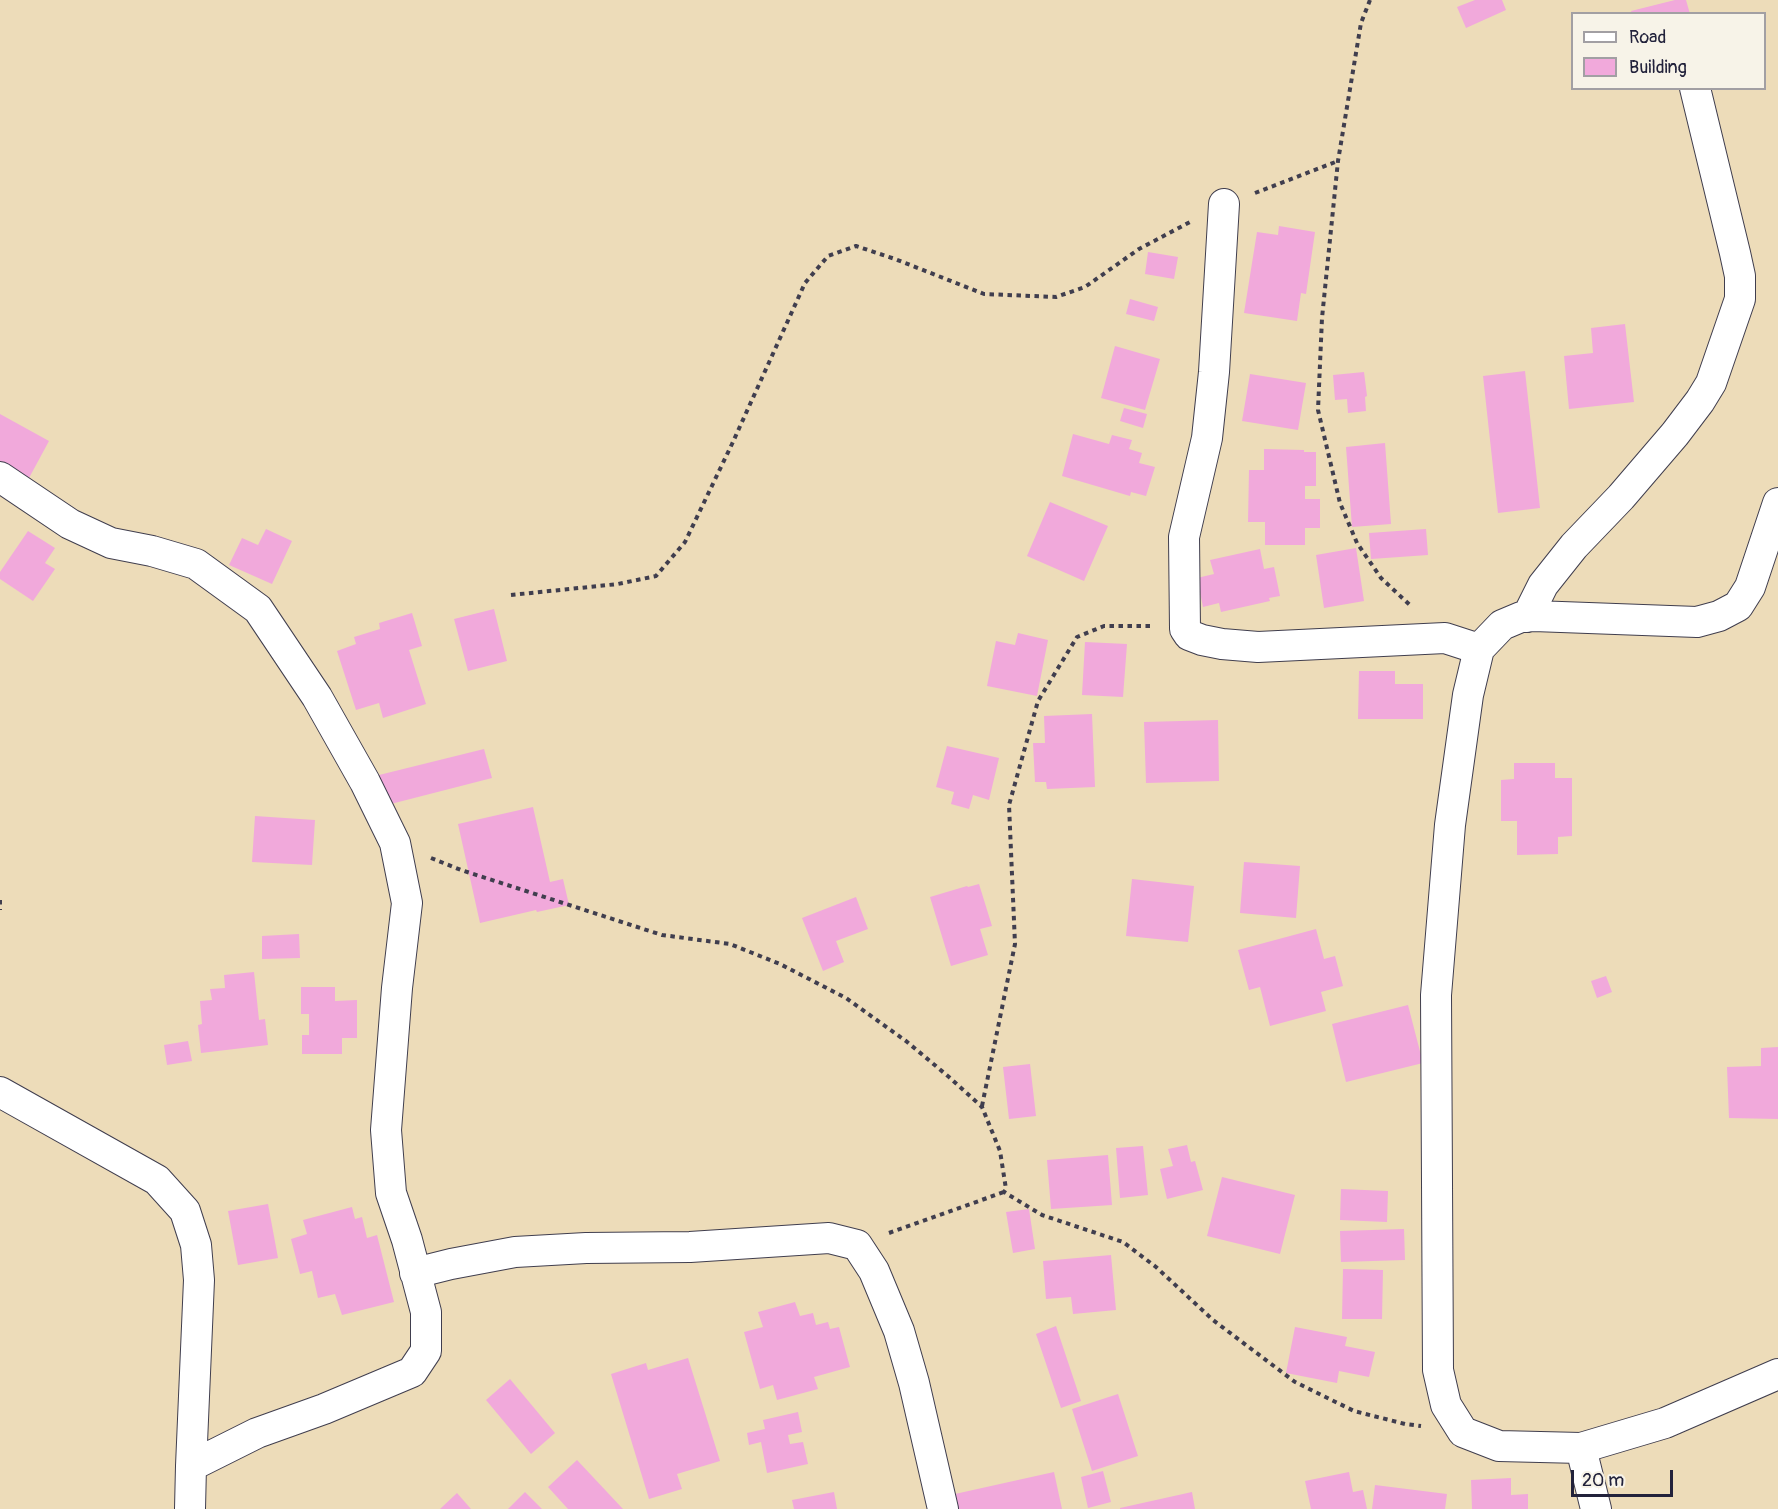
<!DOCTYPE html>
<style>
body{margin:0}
#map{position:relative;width:1778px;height:1509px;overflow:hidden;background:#eddcb9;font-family:Pangolin,sans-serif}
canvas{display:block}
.legend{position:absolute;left:1571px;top:12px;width:195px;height:78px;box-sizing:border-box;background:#f7f3e8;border:2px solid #a29fa3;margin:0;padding:8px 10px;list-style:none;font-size:18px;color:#22223b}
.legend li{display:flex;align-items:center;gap:12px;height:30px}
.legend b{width:30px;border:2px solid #a29fa3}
.scale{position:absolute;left:1571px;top:1470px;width:102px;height:27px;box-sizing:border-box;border:3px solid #22223b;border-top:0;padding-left:8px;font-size:18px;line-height:21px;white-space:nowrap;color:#22223b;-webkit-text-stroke:4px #f7f3e8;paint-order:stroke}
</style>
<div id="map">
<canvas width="1778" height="1509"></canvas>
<ul class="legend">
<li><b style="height:8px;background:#fff"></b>Road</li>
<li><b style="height:16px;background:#f1a9db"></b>Building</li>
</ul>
<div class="scale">20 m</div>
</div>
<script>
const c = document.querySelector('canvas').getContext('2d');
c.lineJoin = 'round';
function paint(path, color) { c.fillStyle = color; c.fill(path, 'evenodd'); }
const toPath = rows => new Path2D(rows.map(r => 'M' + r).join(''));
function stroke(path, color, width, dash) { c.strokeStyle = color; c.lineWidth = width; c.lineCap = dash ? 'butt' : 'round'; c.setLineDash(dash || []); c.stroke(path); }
const building = toPath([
 [1475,0,1502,0,1506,10,1466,28,1457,7],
 [1675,0,1686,0,1690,14,1632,14,1631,11],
 [1279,226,1315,232,1306,294,1301,293,1297,321,1244,313,1257,232,1278,235],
 [1148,252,1178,257,1174,279,1145,274],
 [1130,299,1158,307,1154,321,1126,314],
 [1625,324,1634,402,1569,409,1564,356,1593,353,1591,328],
 [1115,346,1160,359,1145,410,1101,398],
 [1525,371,1540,508,1498,513,1483,376],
 [1364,372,1367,396,1365,397,1366,411,1348,413,1347,399,1335,400,1333,375],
 [1250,374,1306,383,1298,430,1242,421],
 [1124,408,1147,414,1143,428,1120,421],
 [0,414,49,441,29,478,0,462],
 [1073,434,1109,444,1112,435,1132,440,1129,449,1142,453,1139,463,1155,467,1146,496,1131,492,1130,496,1062,476],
 [1385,443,1391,524,1352,527,1346,447],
 [1264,449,1304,450,1304,452,1316,452,1316,486,1305,486,1305,499,1320,499,1320,528,1305,528,1305,545,1265,545,1265,522,1248,522,1249,470,1264,470],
 [1050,502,1108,526,1084,581,1027,556],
 [266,529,292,541,272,584,229,565,242,538,258,545],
 [1426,529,1428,555,1371,559,1369,533],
 [28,531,55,548,45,563,55,569,33,601,0,579,0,572],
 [1356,548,1364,601,1324,608,1316,555],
 [1260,549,1264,569,1274,567,1280,596,1269,598,1270,601,1221,612,1219,603,1203,607,1197,578,1214,574,1210,560],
 [494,609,507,661,468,671,454,619],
 [412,613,422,646,409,650,426,704,383,718,379,703,356,710,337,651,356,644,354,637,380,629,379,623],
 [1018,633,1048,640,1037,696,987,686,996,641,1015,645],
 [1085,642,1127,644,1123,697,1082,695],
 [1359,671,1395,671,1395,684,1423,684,1423,719,1358,719],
 [1092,714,1095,787,1047,789,1046,782,1035,782,1033,743,1045,743,1044,716],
 [1218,720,1219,781,1146,783,1144,722],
 [947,746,999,758,989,800,973,795,969,809,951,804,954,792,936,787],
 [484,749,492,778,383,806,375,776],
 [1514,763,1555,763,1555,778,1572,778,1572,836,1558,837,1558,854,1517,855,1517,821,1501,821,1501,780,1514,779],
 [533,807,550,882,563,879,569,905,537,912,536,910,480,923,458,824],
 [255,816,315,820,312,865,252,862],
 [1244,862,1300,866,1296,918,1240,913],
 [1132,879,1194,886,1188,942,1126,936],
 [979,884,992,926,980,929,988,955,951,966,930,897,967,886,968,887],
 [856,897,868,929,836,941,844,962,823,971,802,918],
 [1316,929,1324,959,1335,956,1343,986,1321,992,1326,1011,1270,1026,1260,987,1249,990,1238,950],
 [299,934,300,958,262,959,262,936],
 [254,972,259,1020,265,1019,268,1045,201,1053,198,1025,202,1024,200,1001,212,1000,210,989,225,988,224,975],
 [1606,976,1612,992,1597,998,1591,981],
 [301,987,335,987,335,1001,357,1000,357,1038,342,1038,342,1054,302,1054,302,1035,309,1035,309,1014,301,1014],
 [1408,1005,1423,1063,1346,1082,1332,1024],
 [188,1041,192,1061,167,1065,164,1045],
 [1778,1047,1778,1119,1729,1118,1727,1067,1761,1066,1761,1048],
 [1030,1064,1036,1116,1009,1119,1003,1067],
 [1187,1145,1191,1162,1195,1161,1203,1190,1167,1199,1160,1169,1173,1166,1168,1149],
 [1143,1146,1148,1195,1120,1198,1116,1148],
 [1108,1155,1112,1205,1051,1209,1047,1160],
 [1222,1177,1295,1195,1280,1254,1207,1236],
 [1341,1189,1388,1191,1387,1222,1340,1220],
 [268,1204,278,1258,238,1265,228,1211],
 [352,1207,355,1219,362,1217,367,1238,377,1235,394,1302,342,1315,335,1294,318,1298,312,1271,300,1274,291,1239,307,1234,303,1220],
 [1029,1209,1035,1249,1013,1253,1006,1212],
 [1404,1229,1405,1260,1341,1262,1340,1231],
 [1111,1255,1116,1310,1073,1314,1071,1297,1046,1299,1043,1261],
 [1343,1269,1383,1270,1382,1319,1342,1319],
 [795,1302,800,1316,813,1313,816,1325,828,1322,830,1329,839,1327,850,1367,814,1377,818,1389,777,1400,773,1385,760,1389,744,1332,763,1327,758,1312],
 [1056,1326,1081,1401,1061,1408,1036,1334],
 [1295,1327,1347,1337,1345,1346,1375,1352,1369,1377,1339,1371,1337,1383,1286,1373],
 [688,1358,720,1461,677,1474,682,1489,649,1499,611,1374,646,1363,648,1370],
 [510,1379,555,1433,531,1454,486,1400],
 [1118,1394,1138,1456,1092,1471,1072,1409],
 [798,1412,802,1432,788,1435,790,1444,803,1442,808,1464,767,1473,761,1442,749,1445,747,1433,765,1429,763,1420],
 [577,1460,623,1509,568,1509,548,1487],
 [1103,1471,1111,1502,1088,1508,1081,1477],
 [1054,1472,1062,1509,949,1509,946,1496],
 [1349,1472,1353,1492,1363,1490,1367,1509,1311,1509,1305,1481],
 [1511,1478,1511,1495,1528,1494,1528,1509,1472,1509,1471,1480],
 [1375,1485,1447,1494,1445,1509,1372,1509],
 [525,1492,542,1509,508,1509],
 [834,1492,837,1509,794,1509,792,1500],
 [1192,1492,1195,1509,1120,1509,1120,1508],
 [457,1493,471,1509,440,1509]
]);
const path = toPath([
 [1370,0,1361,23,1338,161,1322,318,1318,410,1340,503,1357,543,1381,578,1412,607],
 [1255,193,1338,161],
 [511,595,618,584,656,576,685,542,732,444,805,283,828,256,856,246,895,259,984,294,1056,297,1085,287,1139,249,1190,222],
 [431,858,461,870,662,935,730,944,780,964,846,998,906,1041,949,1077,982,1107,1000,1151,1006,1189,1004,1192,1042,1215,1123,1242,1156,1267,1213,1320,1295,1382,1354,1411,1405,1424,1421,1426],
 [0,900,0,910],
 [982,1106,1015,944,1009,805,1038,701,1077,637,1104,626,1153,626],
 [889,1233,1004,1192]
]);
const street = toPath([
 [1224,204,1214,372,1207,438,1184,537,1185,629,1189,635,1202,640,1222,644,1258,647,1445,638,1479,649],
 [0,477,70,524,111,543,152,551,196,564,258,609,317,697,365,782,395,843,407,903,397,988,386,1130,391,1193,407,1240,426,1312,426,1351,412,1372,324,1409,257,1433,191,1466],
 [1778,503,1750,587,1738,606,1719,616,1697,622,1534,616,1521,617,1502,625,1479,649,1468,695,1450,825,1436,995,1438,1370,1446,1405,1463,1432,1499,1446,1581,1448,1665,1423,1778,1374],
 [1527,617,1543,585,1574,546,1621,497,1675,434,1700,401,1711,383,1740,299,1740,276,1735,253,1695,88],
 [0,1092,157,1180,185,1211,196,1245,199,1280,191,1466,190,1509],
 [415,1273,451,1264,515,1252,586,1248,690,1247,829,1238,857,1245,874,1271,899,1331,914,1383,943,1509],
 [1581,1448,1596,1509]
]);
paint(building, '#f1a9db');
stroke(street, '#403e4e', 32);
stroke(path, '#403e4e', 4, [4.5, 4.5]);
stroke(street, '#fff', 30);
</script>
